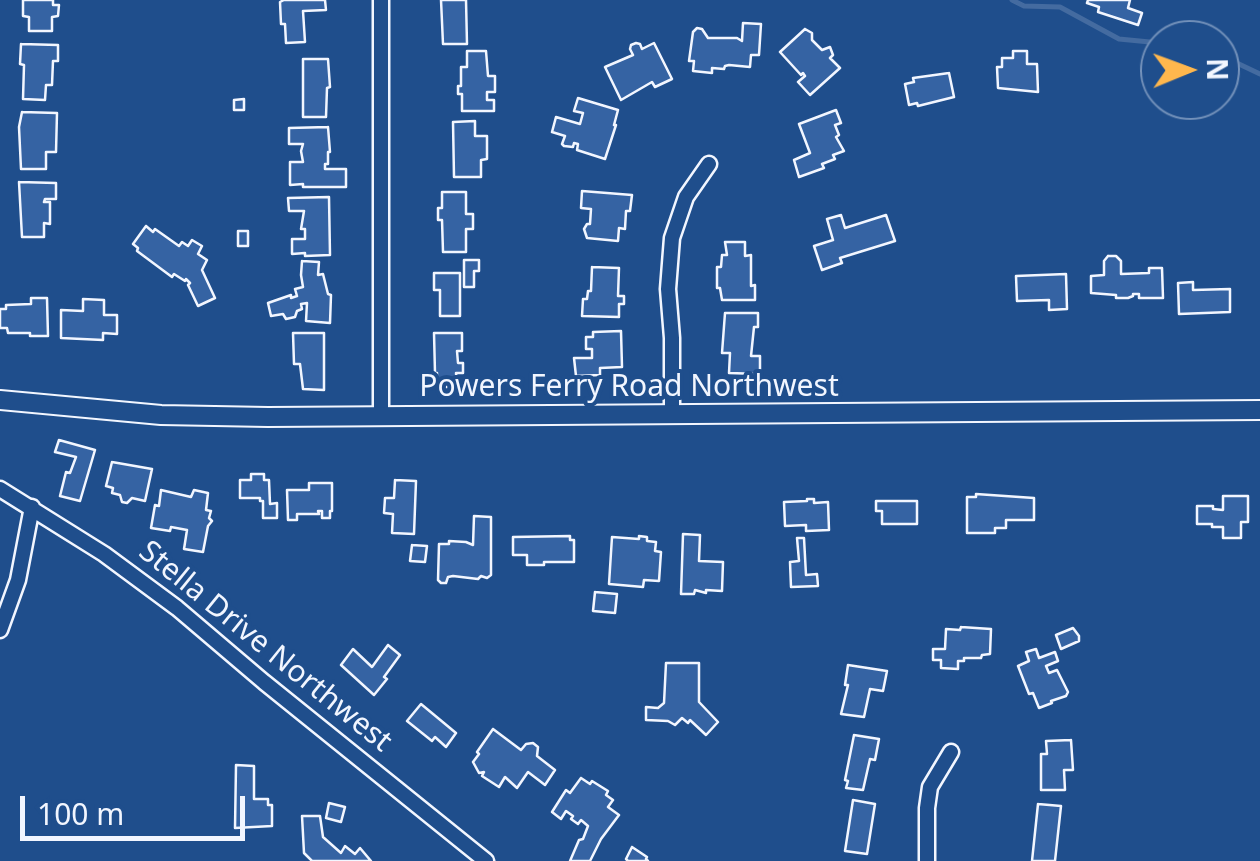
<!DOCTYPE html>
<style>
body{margin:0}
#map{position:relative;width:1260px;height:861px;overflow:hidden;background:#1f4e8c;font-family:"Noto Sans",sans-serif}
canvas{display:block}
.north{position:absolute;left:1140px;top:20px;width:100px;height:100px;box-sizing:border-box;background:#1f4e8c;border:2px solid #7391ba;border-radius:50%;rotate:89deg;font-size:28px;font-weight:700;line-height:40px;text-align:center;color:#f2f6ff}
.north::after{content:'';display:block;margin:auto;width:35px;height:45px;background:#ffb74d;clip-path:polygon(50% 0,100% 100%,50% 72%,0 100%)}
.scale{position:absolute;left:20px;top:796px;width:225px;height:45px;box-sizing:border-box;border:5px solid #f2f6ff;border-top:0;padding-left:12px;font-size:30px;line-height:35px;white-space:nowrap;color:#f2f6ff;-webkit-text-stroke:8px #1f4e8c;paint-order:stroke}
</style>
<div id="map">
<canvas width="1260" height="861"></canvas>
<div class="north">N</div>
<div class="scale">100 m</div>
</div>
<script>
const c = document.querySelector('canvas').getContext('2d');
c.lineJoin = 'round';
const toPath = rows => new Path2D(rows.map(r => 'M' + r).join(''));
function stroke(path, color, width, dash) { c.strokeStyle = color; c.lineWidth = width; c.lineCap = dash ? 'butt' : 'round'; c.setLineDash(dash || []); c.stroke(path); }
function paint(path, color) { c.fillStyle = color; c.fill(path, 'evenodd'); }
function label(font, color, halo, rows, align = 'center') {
  c.font = font + ' "Noto Sans",sans-serif'; c.lineWidth = 8; c.setLineDash([]); c.textBaseline = 'middle'; c.strokeStyle = halo; c.fillStyle = color; for (const [text, x, y, turn = 0] of rows) {
    c.save(); c.translate(x, y); c.rotate((+turn || 0) * Math.PI / 180); c.textAlign = isNaN(turn) ? turn : align; if (halo) c.strokeText(text, 0, 0); c.fillText(text, 0, 0); c.restore();
  }
}
const stream = toPath([
 [1012,0,1024,6,1060,7,1119,39,1160,43],
 [1220,55,1260,74]
]);
const building = toPath([
 [23,0,53,0,53,5,59,5,58,16,52,17,52,31,29,31,29,17,23,16,23,0],
 [284,0,325,0,326,10,303,11,305,42,286,43,285,24,281,24,280,2,284,0],
 [441,0,466,0,467,44,443,44,441,0],
 [1088,0,1130,0,1128,8,1142,13,1138,25,1098,12,1099,7,1087,3,1088,0],
 [743,23,761,24,759,55,751,55,750,67,729,65,725,66,724,69,712,68,712,73,693,71,694,61,689,61,693,32,697,28,702,29,708,38,737,38,742,41,743,23],
 [805,29,812,33,812,40,822,50,830,47,833,55,830,58,840,68,810,95,798,82,805,76,803,73,801,75,780,52,805,29],
 [636,43,640,44,642,49,654,43,672,79,655,87,652,82,621,100,605,67,633,55,630,49,631,45,636,43],
 [21,44,58,45,58,61,53,61,52,85,46,85,45,100,23,99,24,65,20,64,21,44],
 [467,51,486,51,488,76,495,76,495,92,487,92,487,100,494,100,494,111,462,111,462,94,458,94,458,86,461,86,461,67,467,67,467,51],
 [1013,51,1027,51,1027,64,1037,64,1038,92,998,88,997,67,1002,67,1002,58,1013,58,1013,51],
 [303,59,328,59,330,87,327,88,326,117,303,117,303,59],
 [949,73,954,97,918,106,917,103,909,105,905,84,914,82,913,78,949,73],
 [578,98,618,110,614,125,616,125,605,159,577,150,578,144,574,143,573,147,564,146,562,144,565,136,552,132,556,117,580,124,583,113,574,111,578,98],
 [244,99,244,110,234,110,234,100,244,99],
 [836,110,841,123,835,125,839,135,836,137,844,151,833,155,835,159,822,164,824,168,799,177,794,160,810,153,799,124,836,110],
 [22,112,57,113,56,152,46,152,46,169,21,169,19,127,22,112],
 [475,121,475,136,487,136,487,159,481,160,481,177,454,177,453,122,475,121],
 [328,127,330,152,328,152,328,164,325,164,325,169,346,169,346,187,303,187,303,184,290,185,290,162,303,162,301,151,303,144,289,144,289,128,328,127],
 [19,182,56,183,56,199,45,199,44,202,50,202,50,224,44,223,44,237,22,237,19,182],
 [582,191,632,195,630,211,626,211,625,229,619,228,618,241,587,238,584,229,587,224,590,224,591,209,581,208,582,191],
 [442,192,466,192,466,214,473,214,473,229,466,229,466,252,443,252,442,220,438,220,438,208,442,208,442,192],
 [329,197,330,255,305,256,305,253,292,254,292,239,305,239,305,229,301,229,304,211,289,211,288,198,329,197],
 [841,215,845,228,886,215,895,241,840,258,842,263,822,270,814,246,833,240,827,219,841,215],
 [146,226,153,232,155,229,179,246,182,242,188,246,192,240,202,246,198,254,207,260,202,270,215,298,198,306,188,285,190,283,186,279,185,281,174,274,172,277,137,251,138,248,133,244,146,226],
 [238,231,248,231,248,246,238,246,238,231],
 [725,242,745,242,745,256,751,255,751,286,755,285,755,300,722,300,720,288,717,288,717,267,721,267,722,255,727,255,725,242],
 [1108,256,1116,256,1121,261,1121,274,1149,273,1149,268,1162,268,1163,298,1139,298,1139,294,1133,294,1133,296,1128,298,1116,298,1116,295,1091,293,1091,276,1104,275,1104,261,1108,256],
 [464,260,479,260,479,271,474,271,474,287,464,287,464,260],
 [302,261,319,262,318,275,323,274,328,294,331,295,330,323,306,321,307,303,301,304,302,309,297,311,295,317,286,319,283,314,271,316,268,303,291,295,291,298,297,296,295,289,303,287,301,275,302,261],
 [592,267,619,268,618,296,624,296,624,304,619,304,619,317,582,316,583,299,587,299,588,291,591,291,592,267],
 [434,273,460,273,460,316,440,316,440,290,434,290,434,273],
 [1066,274,1067,309,1049,310,1049,300,1017,301,1016,276,1066,274],
 [1193,282,1193,290,1230,289,1230,312,1179,314,1178,283,1193,282],
 [31,298,47,298,48,336,30,336,30,333,8,333,7,328,0,328,0,309,6,309,6,305,31,304,31,298],
 [83,299,104,300,104,315,117,315,117,334,103,333,103,340,61,338,61,310,83,311,83,299],
 [725,313,758,313,758,327,754,327,751,356,760,356,760,374,729,373,730,353,722,353,725,313],
 [621,331,622,367,600,368,600,375,576,376,574,358,592,358,592,349,586,349,586,337,593,337,593,332,621,331],
 [293,333,324,333,324,390,303,389,300,364,294,364,293,333],
 [434,333,462,333,462,351,457,351,458,363,463,363,463,373,456,373,457,387,437,387,437,373,435,373,434,333],
 [59,440,95,450,80,501,60,496,66,472,70,473,76,457,55,452,59,440],
 [112,462,152,469,145,501,132,498,127,503,122,502,120,495,112,493,113,488,106,486,112,462],
 [251,474,264,474,264,480,269,480,270,504,277,503,277,518,263,518,263,501,260,501,260,498,240,498,240,480,251,480,251,474],
 [395,480,416,481,414,534,392,533,393,514,384,513,385,498,394,498,395,480],
 [309,483,332,483,332,511,330,511,330,518,322,518,322,511,318,511,319,514,297,514,297,520,288,520,287,490,309,490,309,483],
 [161,490,191,497,194,490,208,493,206,510,211,511,209,518,212,521,208,526,203,552,184,549,187,530,171,527,170,531,151,528,155,505,159,506,161,490],
 [976,494,1034,498,1034,520,1006,520,1006,528,995,528,995,533,967,533,967,497,976,497,976,494],
 [1223,496,1248,496,1248,522,1241,522,1241,538,1223,538,1223,527,1212,527,1212,524,1197,524,1197,506,1213,506,1213,509,1223,510,1223,496],
 [807,499,814,499,814,503,828,502,829,530,806,531,806,525,785,526,784,502,807,501,807,499],
 [876,501,917,501,917,524,882,524,882,511,876,511,876,501],
 [474,516,491,517,491,575,487,578,481,576,478,579,453,576,448,577,446,583,441,583,438,580,439,544,449,544,449,541,466,542,473,545,474,516],
 [683,534,700,535,699,561,723,562,722,591,706,590,706,593,695,590,694,594,681,594,683,534],
 [570,536,570,540,574,540,574,562,544,562,544,565,527,565,527,555,513,555,513,537,570,536],
 [639,536,647,537,647,541,656,542,655,551,661,552,659,581,644,580,643,587,609,584,612,537,639,539,639,536],
 [797,538,804,538,806,575,817,574,818,586,791,587,790,562,799,561,797,538],
 [412,545,427,546,425,562,410,561,412,545],
 [595,592,617,594,615,613,593,611,595,592],
 [961,627,991,629,990,654,982,655,981,658,964,658,964,661,958,661,958,669,941,668,941,660,933,660,933,649,945,649,946,629,960,630,961,627],
 [1073,628,1079,636,1079,641,1061,649,1056,635,1073,628],
 [388,645,400,655,384,677,387,679,374,695,341,665,353,649,372,667,388,645],
 [1036,649,1039,658,1055,652,1058,661,1046,666,1049,673,1057,670,1068,692,1066,696,1051,701,1052,703,1039,708,1033,693,1029,694,1018,666,1029,661,1026,652,1036,649],
 [666,663,699,663,699,702,718,722,706,735,690,720,688,723,682,718,675,725,668,721,646,720,646,707,658,708,664,703,666,663],
 [848,665,887,671,883,691,870,689,864,717,841,714,848,685,845,685,848,665],
 [421,704,456,733,446,747,435,737,432,741,407,721,421,704],
 [493,729,521,750,526,744,533,743,538,747,537,756,555,770,545,785,528,772,517,788,505,777,499,787,482,776,484,772,479,773,473,762,479,754,477,752,493,729],
 [854,735,879,739,875,760,870,759,863,790,846,788,848,781,845,780,854,735],
 [1071,740,1073,770,1064,770,1065,790,1041,790,1041,754,1047,754,1046,741,1071,740],
 [236,765,254,766,254,799,268,799,268,805,272,805,272,826,235,828,236,765],
 [581,778,590,784,592,781,608,791,606,795,613,800,608,807,619,815,601,839,590,861,570,861,579,840,583,839,588,826,581,820,578,824,571,819,573,816,566,811,561,819,552,812,566,790,570,793,581,778],
 [853,800,875,804,867,854,845,851,853,800],
 [329,803,345,807,341,822,326,818,329,803],
 [1038,804,1061,806,1055,861,1032,861,1038,804],
 [302,816,320,816,323,837,341,853,345,846,355,854,360,848,371,861,312,861,304,853,302,816],
 [632,847,647,857,646,859,648,861,628,861,626,859,632,847]
]);
const minor = toPath([
 [381,0,381,417],
 [672,414,672,338,668,289,672,238,686,197,709,164],
 [0,489,104,554,177,608,264,682,486,861],
 [0,630,18,580,32,507],
 [927,861,927,808,930,787,951,752]
]);
const tertiary = toPath([
 [0,400,161,415,268,417,1260,410]
]);
const streetNames = [
 ["Powers Ferry Road Northwest",629,387],
 ["Stella Drive Northwest",265,647,39]
];
stroke(stream, '#446ba0', 5);
paint(building, '#3563a3');
stroke(building, '#f2f6ff', 2.5);
stroke(minor, '#f2f6ff', 19);
stroke(tertiary, '#f2f6ff', 22);
stroke(minor, '#1f4e8c', 14);
stroke(tertiary, '#1f4e8c', 18);
label('30px', '#f2f6ff', '#1f4e8c', streetNames);
</script>
